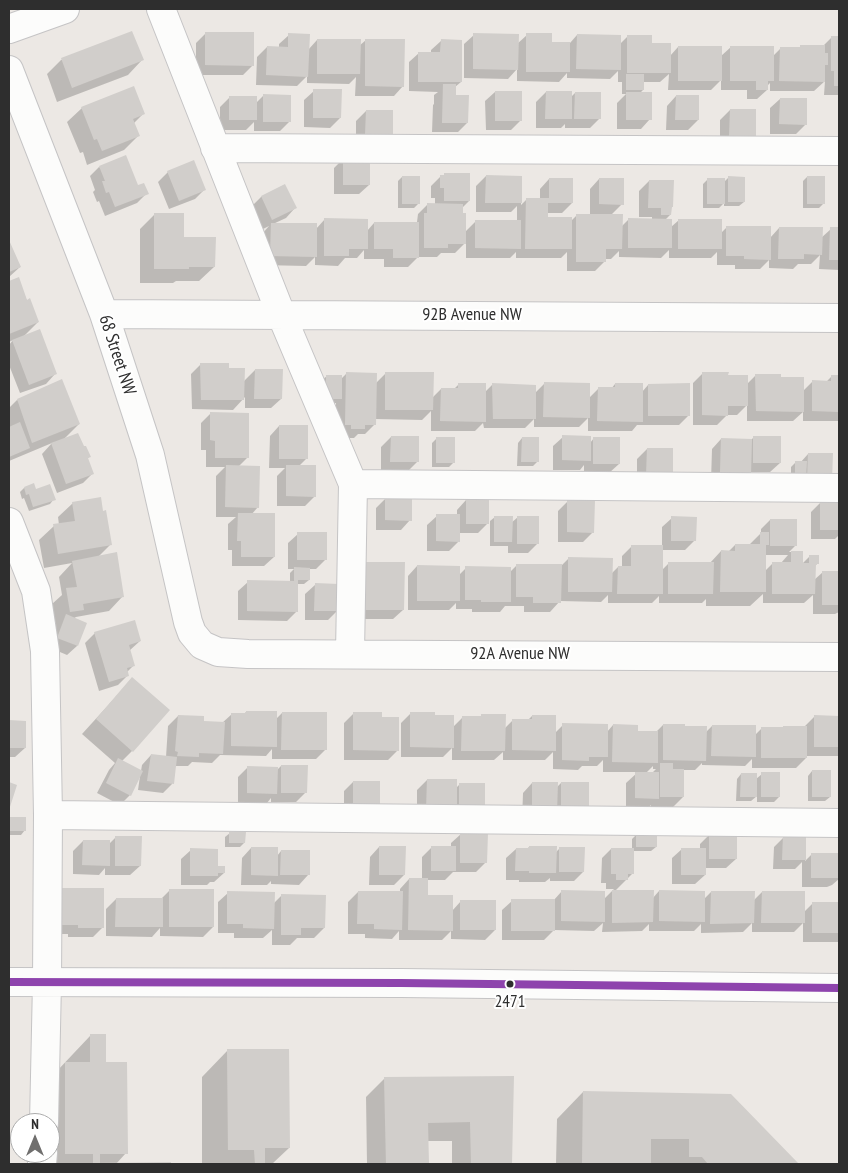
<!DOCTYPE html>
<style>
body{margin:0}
#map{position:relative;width:848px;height:1173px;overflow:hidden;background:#ece8e4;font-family:"PT Sans Narrow",sans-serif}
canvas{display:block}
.frame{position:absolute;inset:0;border:10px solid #2e2e2e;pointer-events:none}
.north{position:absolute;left:10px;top:1113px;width:50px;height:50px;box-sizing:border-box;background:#fff;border:1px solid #ababab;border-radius:50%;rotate:0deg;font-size:14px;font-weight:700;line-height:20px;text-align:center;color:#2e2e2e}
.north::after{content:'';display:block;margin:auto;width:18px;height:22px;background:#706f6e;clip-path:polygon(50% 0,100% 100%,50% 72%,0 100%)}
</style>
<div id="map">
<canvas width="848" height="1173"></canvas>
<div class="frame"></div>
<div class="north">N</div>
</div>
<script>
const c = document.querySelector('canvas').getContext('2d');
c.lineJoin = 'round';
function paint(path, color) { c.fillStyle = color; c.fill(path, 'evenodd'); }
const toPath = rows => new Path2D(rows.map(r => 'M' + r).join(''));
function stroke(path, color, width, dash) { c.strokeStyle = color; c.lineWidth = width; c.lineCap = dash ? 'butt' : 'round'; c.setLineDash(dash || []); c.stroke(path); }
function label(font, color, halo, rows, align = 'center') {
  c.font = font + ' "PT Sans Narrow",sans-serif'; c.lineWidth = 4; c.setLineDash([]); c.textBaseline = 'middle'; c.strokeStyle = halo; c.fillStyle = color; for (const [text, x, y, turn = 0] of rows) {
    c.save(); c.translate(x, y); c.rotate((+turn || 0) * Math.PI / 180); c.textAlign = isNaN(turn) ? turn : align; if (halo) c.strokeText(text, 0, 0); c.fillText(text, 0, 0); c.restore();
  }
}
const shadow = toPath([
 [131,33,142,60,128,75,57,102,47,74,61,60],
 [206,33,253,65,243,75,196,75,196,43],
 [289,35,308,50,317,40,359,46,366,40,403,86,394,96,355,96,356,77,349,84,307,83,307,76,297,86,256,85,257,57,267,47,279,48,279,44],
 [474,35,517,44,527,35,551,43,570,43,577,35,620,44,628,36,651,44,670,56,678,47,721,56,731,47,773,56,780,49,822,47,832,37,839,37,839,95,824,95,825,81,814,91,770,91,770,83,767,86,767,90,757,99,747,99,747,90,721,90,721,80,711,90,668,90,669,74,660,82,643,82,643,90,640,93,650,119,641,129,617,129,617,103,626,94,622,94,622,82,618,82,618,71,610,79,567,78,567,73,559,82,517,81,517,69,508,79,464,78,464,44],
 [441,41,461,82,455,87,455,96,467,123,458,132,432,132,433,105,434,104,434,95,438,92,409,91,409,62,419,53,431,53,431,50],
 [314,91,340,118,330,128,304,127,304,100],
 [495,92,521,120,511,130,486,130,485,101],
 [546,92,571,97,575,93,600,118,590,128,565,128,565,124,561,128,536,128,536,102],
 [264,95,290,121,280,131,254,131,254,122,246,130,220,130,220,107,230,97,256,103],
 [676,96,698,120,688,130,666,130,667,106],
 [780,99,806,124,796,134,770,134,770,108],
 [82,108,143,114,133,124,138,136,124,150,87,165,83,152,80,153,67,122],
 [730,110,755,111,720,146,720,120],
 [366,111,382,146,356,145,356,121],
 [344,158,369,185,359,194,334,194,334,168],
 [99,167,138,187,147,193,137,203,105,216,99,201,97,202,93,192,95,190,90,176],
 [168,172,204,190,195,199,169,209,158,182],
 [441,176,469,201,462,208,465,232,476,221,517,221,517,206,511,212,476,212,476,186,486,176,521,177,521,205,526,200,540,200,540,189,549,179,572,203,562,213,547,213,547,218,571,221,577,215,590,215,590,189,599,179,622,204,611,215,621,227,629,219,652,220,652,217,639,217,639,191,649,181,670,209,670,215,665,220,671,227,679,220,721,233,727,227,770,238,779,228,821,238,831,229,839,229,839,270,819,269,820,255,811,264,798,264,793,269,769,268,769,260,760,269,735,269,735,265,717,265,717,252,711,258,669,258,669,250,661,258,619,257,619,251,611,259,605,259,605,261,595,271,567,271,567,252,561,258,516,258,516,252,510,258,466,258,466,242,455,253,441,253,437,257,418,257,408,267,384,267,384,259,364,259,364,250,357,258,345,258,338,266,315,265,315,257,306,266,261,265,262,234,269,226,263,229,252,206,261,197,284,185,295,208,286,218,273,224,316,229,325,219,367,231,374,223,416,223,417,222,418,214,427,205,435,205,435,198,431,198,431,186],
 [402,177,419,203,414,208,398,208,398,181],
 [807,177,824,203,819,208,803,208,803,181],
 [728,178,744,202,739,206,724,206,724,203,719,208,703,208,703,184,708,179,723,183],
 [155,214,214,267,199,281,176,281,173,283,140,283,140,229],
 [9,243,20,267,9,277],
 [18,279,27,301,38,322,23,337,55,374,46,384,20,393,9,365,9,345,13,340,9,342,9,283],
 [201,364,228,369,243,382,255,370,281,399,271,408,245,408,245,397,233,410,192,409,191,374],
 [386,373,432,398,441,389,454,389,459,384,485,392,492,385,535,393,544,384,589,398,598,389,611,389,615,384,642,392,648,385,688,416,679,425,637,425,632,431,588,431,588,418,579,427,534,427,534,419,525,428,484,428,483,423,475,431,431,431,431,411,422,420,375,419,375,424,365,434,358,434,354,438,341,438,336,434,336,403,322,403,322,380,327,376,341,379,346,374,375,384],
 [703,373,727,376,747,384,756,375,779,378,803,391,813,381,826,382,832,376,839,376,839,421,803,421,803,412,793,421,747,421,747,405,737,415,727,415,717,425,693,425,693,383],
 [17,400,79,424,63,440,89,457,87,459,93,473,83,483,57,493,42,454,52,443,9,461,9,408],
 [211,413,247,458,238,467,258,507,251,515,274,557,264,566,232,566,232,550,228,550,228,524,236,517,216,517,216,476,225,467,206,467,206,450,201,450,201,423],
 [279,426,306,459,299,466,315,496,305,506,277,506,277,476,285,468,269,468,270,436],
 [391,437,418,461,408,471,381,471,381,447],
 [563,437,590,443,594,438,619,464,609,473,584,473,584,465,580,470,553,470,553,446],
 [754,437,780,463,770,472,749,472,740,482,711,481,712,449,721,439,751,440],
 [437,438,454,462,449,467,432,467,432,443],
 [522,438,538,461,533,466,517,466,518,443],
 [647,449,672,449,637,485,637,459],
 [808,454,831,481,791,481,791,467,795,463,800,463],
 [24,488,35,490,54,499,50,504,29,511,24,498,22,499,20,492],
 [386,498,410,520,401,530,376,530,376,508],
 [466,500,487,524,478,533,459,533,459,541,449,551,427,551,427,525,437,516,457,516,457,510],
 [568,501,593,532,583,542,558,542,558,511],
 [821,502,839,502,839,535,835,539,811,539,811,512],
 [73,503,110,545,98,557,123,596,109,611,76,617,73,619,77,646,67,655,48,647,56,626,52,604,62,595,59,577,72,563,44,568,39,540,54,526,59,525,58,517],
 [495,517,511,523,518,517,538,543,528,553,508,553,508,546,490,546,490,521],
 [672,518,695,540,685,550,662,550,662,570,669,563,710,563,721,551,728,552,735,545,749,545,761,533,761,529,770,520,795,546,789,552,802,552,802,564,810,556,818,563,815,566,814,580,823,572,839,572,839,612,835,614,813,614,813,595,804,603,763,603,763,594,750,606,706,606,706,599,702,603,659,603,659,596,652,603,608,603,608,595,601,602,560,601,550,612,524,612,524,606,505,606,500,612,472,612,472,609,456,609,456,603,449,610,408,610,408,576,417,566,459,575,466,568,510,572,517,565,562,565,569,558,611,574,618,567,622,567,622,556,632,546,662,547,662,527],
 [765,555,788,555,781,563,773,563,765,571],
 [298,534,326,559,316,569,309,569,309,580,304,584,297,584,297,611,287,621,238,620,238,591,248,582,290,582,290,573,294,569,288,569,288,543],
 [403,564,403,610,393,619,351,619],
 [315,585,337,611,328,620,305,620,305,594],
 [95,633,140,641,129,651,134,665,127,672,127,676,118,685,99,691,85,643],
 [132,679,132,751,121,762,141,771,142,765,151,755,166,757,168,726,178,716,203,722,222,723,232,714,244,714,246,712,276,719,282,713,326,749,316,759,272,759,272,749,266,756,220,755,212,763,192,762,188,766,175,766,172,784,163,793,138,790,140,776,130,795,120,805,97,793,109,770,115,763,82,734],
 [354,713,380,718,397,751,388,760,344,760,344,723],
 [411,713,434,716,453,727,462,718,479,718,482,715,504,729,513,720,528,720,532,716,555,733,563,725,607,732,613,725,637,732,656,732,663,725,684,728,705,733,712,726,755,735,762,728,804,727,814,717,839,717,839,756,806,756,806,758,796,768,752,768,752,759,745,766,702,765,702,763,695,770,683,770,683,797,673,807,651,807,651,805,648,808,626,807,626,783,638,772,603,772,603,760,597,766,582,766,578,770,553,769,553,752,545,760,503,760,503,752,494,760,452,760,452,748,443,757,401,757,401,723],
 [653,766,653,769,656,769,651,774,645,774],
 [9,722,25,722,25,748,15,757,9,757],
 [281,766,306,792,296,802,271,802,271,798,267,803,238,803,238,777,248,767,276,771],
 [812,771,830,797,825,801,808,801,808,776],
 [741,774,756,779,762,774,779,797,774,802,757,802,757,796,751,801,736,801,737,779],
 [427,780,456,788,460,784,483,810,417,820,417,790],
 [353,782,379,782,344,820,344,791],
 [532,783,556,788,561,783,588,784,546,821,522,821,523,793],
 [11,819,25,830,21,835,9,835,9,821],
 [230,833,244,843,240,847,225,847,225,837],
 [461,834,486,862,476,872,453,872,445,880,427,880,426,896,452,911,461,901,495,930,485,940,451,939,451,931,442,940,399,940,399,931,392,939,365,938,365,934,348,934,348,902,358,892,400,893,400,889,409,879,422,879,422,857,432,847,451,848,451,843],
 [637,834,656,847,651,851,633,851,633,873,615,891,652,899,659,891,704,899,711,892,753,901,762,892,804,912,813,903,839,903,839,942,803,942,803,923,794,932,752,932,752,923,743,932,701,933,701,924,694,931,649,931,649,924,642,931,602,932,603,923,594,931,554,930,544,940,502,940,502,910,512,901,553,901,562,891,604,899,614,889,606,889,606,883,601,883,602,858,611,849,632,849,632,839],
 [710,834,736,859,726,868,705,868,705,875,695,884,672,884,672,858,682,849,700,849,700,844],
 [116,837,140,866,130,875,105,875,105,868,99,875,73,874,73,851,83,841,109,844],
 [783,838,805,838,805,861,812,854,839,858,839,879,832,885,827,887,802,887,802,862,795,869,773,869,774,847],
 [379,847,404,875,394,885,369,885,370,857],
 [529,847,555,853,560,848,583,872,574,881,550,881,550,878,545,882,519,882,519,880,506,880,506,858,516,849,527,849],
 [251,848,277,856,281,851,308,875,299,885,271,884,271,881,267,885,241,885,242,858],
 [191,850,224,873,214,882,210,882,207,885,181,885,181,859],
 [170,890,213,927,203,937,160,936,160,928,152,937,106,936,106,909,116,899,161,899],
 [228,893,273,904,282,895,324,928,314,938,297,938,290,945,272,945,272,930,263,938,234,938,234,933,218,933,218,902],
 [49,899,103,927,93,937,68,937,68,934,50,934],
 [90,1036,105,1064,126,1153,116,1164,169,1164,39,1164,50,1153,50,1123,39,1090],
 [228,1050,289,1148,272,1164,202,1164,202,1077],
 [385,1078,511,1123,511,1164,452,1164,452,1141,427,1141,428,1164,367,1164,366,1097],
 [583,1092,731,1095,798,1164,556,1164,557,1119]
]);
const building = toPath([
 [132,31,144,60,72,88,61,58],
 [205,32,254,32,254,66,205,65],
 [288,33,310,34,308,77,266,75,267,46,288,47],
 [473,33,519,34,518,70,473,69],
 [526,33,552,33,552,42,570,42,570,72,526,72],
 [577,34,621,35,621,70,576,69],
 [627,35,652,35,652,43,671,43,671,73,627,73],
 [831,36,839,36,839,86,834,86,834,71,831,71],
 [317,39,361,39,360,74,317,74],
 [365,39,405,39,404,87,365,86],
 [441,39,462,40,462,82,418,82,418,52,440,52],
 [800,45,825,45,825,53,828,53,828,65,825,65,825,82,779,81,780,47,800,47],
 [678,46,722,46,722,81,678,81],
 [730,46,774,46,774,81,768,81,768,90,756,90,756,81,730,81],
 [626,74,644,74,644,90,626,90],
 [443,84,456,84,456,95,469,95,468,123,442,123],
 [134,86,145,114,133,119,140,136,102,151,97,139,94,140,81,107],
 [313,89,342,89,341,118,313,118],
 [495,91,522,91,522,121,495,121],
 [546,91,572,91,572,119,545,119],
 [575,92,601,92,601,119,574,119],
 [626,92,652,92,652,120,626,120],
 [263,94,291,95,291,122,263,122],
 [676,95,699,95,699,120,675,120],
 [229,96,257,96,257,120,229,120],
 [780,98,807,98,807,125,779,124],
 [730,109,756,109,756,138,729,137],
 [366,110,393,110,393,137,365,136],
 [126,155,138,185,144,183,149,194,115,207,109,192,106,193,102,181,105,181,99,166],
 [343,157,370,157,370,185,343,185],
 [194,160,206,190,179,201,167,171],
 [444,173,470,173,470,201,444,201,444,188,440,188,440,175,444,175],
 [486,175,522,176,522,203,485,203],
 [402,176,420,176,420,204,402,204],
 [728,176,745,177,745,202,728,202],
 [807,176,825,176,825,204,807,204],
 [549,178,573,178,573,203,548,203,548,217,572,217,572,249,525,249,526,198,549,198],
 [599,178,624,178,624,205,599,204],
 [707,178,725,178,725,204,707,204],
 [649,180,674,180,673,207,672,207,671,215,661,215,661,208,648,208],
 [285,184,297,208,272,220,261,196],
 [427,203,463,204,463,213,466,213,466,244,448,244,448,248,424,248,424,213,427,213],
 [154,213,184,213,184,237,216,237,215,267,189,267,189,269,154,269],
 [576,214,623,214,622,249,606,249,606,262,576,262],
 [324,218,368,219,368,249,349,249,349,256,324,256],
 [628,218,672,219,672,248,628,248],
 [678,219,722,219,722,249,678,249],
 [475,220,521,220,521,249,475,248],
 [374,222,419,222,419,258,393,258,393,249,374,249],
 [271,223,317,223,317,257,270,256],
 [726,226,771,226,771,260,744,259,744,256,726,256],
 [779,227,823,227,822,255,804,254,804,259,778,259],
 [830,227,839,227,839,260,829,260],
 [9,240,21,267,9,272],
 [19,277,27,300,30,298,39,322,9,334,9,281],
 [40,329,57,374,29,385,12,340],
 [200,363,229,363,229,368,245,368,244,400,201,400],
 [255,369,283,369,282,399,254,399],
 [346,372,377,373,376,425,365,425,365,429,351,429,351,425,345,425],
 [385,372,434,372,433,410,385,410],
 [702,372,729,372,728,375,748,375,748,406,728,406,728,416,702,415],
 [755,374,781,374,781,377,804,377,804,412,756,411],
 [326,375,342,375,342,399,326,399],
 [831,375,839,375,839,412,812,411,812,380,831,381],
 [62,379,80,424,32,443,17,399],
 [544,382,590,383,590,418,543,417],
 [458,383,486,383,486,422,440,421,441,388,458,388],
 [492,383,536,385,536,419,493,419],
 [615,383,643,383,643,422,597,421,598,387,615,387],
 [690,383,690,416,648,416,648,384],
 [210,412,249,413,249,458,215,458,215,441,210,440],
 [20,422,30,448,9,457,9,427],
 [279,425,308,425,308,459,279,459],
 [78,433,84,446,86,446,91,457,88,458,94,474,66,484,51,443],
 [562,435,591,436,591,461,562,460],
 [391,436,419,436,419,462,390,462],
 [753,436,781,436,781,463,753,463],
 [436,437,455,437,455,463,436,463],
 [522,437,539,437,539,462,521,462],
 [593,437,620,437,620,464,593,464],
 [721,438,752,439,751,473,720,472],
 [647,448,673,448,673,477,646,476],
 [808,453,833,453,832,481,807,481],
 [795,461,807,461,806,477,795,477],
 [226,465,260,466,259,508,225,507],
 [286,465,316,465,316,497,286,496],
 [34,483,36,489,50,484,56,500,33,507,29,494,26,495,24,487],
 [101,497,103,511,106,510,112,545,58,554,53,524,75,521,72,502],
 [385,497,412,497,412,521,385,520],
 [466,499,489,499,489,524,466,524],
 [567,500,595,500,594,533,567,532],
 [820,501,839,501,839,530,820,530],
 [238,513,275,513,275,557,241,557,241,541,237,541],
 [436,514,460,514,460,542,436,541],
 [494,516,513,516,512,542,494,542],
 [517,516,539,516,539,544,517,544],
 [671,516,697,517,696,541,671,541],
 [770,519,797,519,797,546,770,546],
 [297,532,327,532,327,560,297,560],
 [760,532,769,532,769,545,766,545,766,592,720,592,721,550,735,551,735,544,760,544],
 [631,545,663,545,663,594,617,594,618,566,631,566],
 [791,551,803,551,803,563,809,563,809,555,819,555,819,564,816,564,815,594,772,594,772,562,791,562],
 [117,552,124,597,83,604,84,610,70,612,66,588,77,587,72,561],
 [568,557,613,558,612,592,568,592],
 [361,562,405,562,404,610,360,610],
 [668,562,714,562,713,594,668,594],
 [516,564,562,564,561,603,533,603,533,597,516,597],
 [417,565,460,566,460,601,417,601],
 [465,566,511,567,511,602,481,602,481,600,465,600],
 [294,567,310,568,310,580,298,580,298,612,247,611,247,580,294,581],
 [822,571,839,571,839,605,822,605],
 [315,583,339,584,339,611,314,611],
 [66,614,87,623,78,646,57,638],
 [135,620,141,641,129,645,135,666,127,668,129,676,109,682,94,632],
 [132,677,170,710,133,752,96,719],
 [246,711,277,711,277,747,231,746,231,713,246,713],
 [282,712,327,712,327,750,281,750],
 [353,712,382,712,382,717,399,717,399,751,353,750],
 [410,712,435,712,435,715,454,715,454,748,410,747],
 [481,714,506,714,505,751,461,751,462,716,481,716],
 [178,715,204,716,204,721,225,722,223,754,199,753,199,757,177,756,178,752,175,751],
 [532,715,556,715,556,751,512,750,512,719,532,719],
 [814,715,839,716,839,747,814,747],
 [9,720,26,721,26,748,9,748],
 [562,723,608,724,608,757,589,757,589,761,562,760],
 [613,724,638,725,638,731,658,731,658,763,612,762],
 [663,724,685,724,685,726,707,726,706,761,663,760],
 [712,725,756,725,756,757,711,756],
 [783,726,807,726,807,758,761,758,761,727,783,727],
 [151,754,177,757,174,784,147,781],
 [118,758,143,771,131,796,106,783],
 [660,763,673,763,673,769,684,769,684,797,660,797],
 [281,765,308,765,307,793,281,793],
 [247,766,278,767,277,794,247,793],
 [812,770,831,770,831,797,812,797],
 [635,772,659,772,659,799,635,798],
 [761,772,780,772,780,797,761,797],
 [741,773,757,773,757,797,740,797],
 [427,779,457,779,457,811,426,811],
 [353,781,380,781,380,810,353,810],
 [9,782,17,785,9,810],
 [532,782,558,782,557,812,532,811],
 [561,782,589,782,589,812,561,812],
 [459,783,485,783,485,811,459,810],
 [10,817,26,817,26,831,10,831],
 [229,832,246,832,245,843,229,843],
 [460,832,488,833,487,863,460,863],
 [636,833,657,833,657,847,636,847],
 [709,833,737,833,737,859,709,859],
 [115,836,142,836,141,866,115,866],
 [783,836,806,836,806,860,782,860],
 [83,840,110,840,110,866,82,865],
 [379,846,406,846,405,875,379,875],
 [431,846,456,846,456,871,431,871],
 [529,846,557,846,556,873,529,873,529,871,515,871,516,848,529,848],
 [251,847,278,847,278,876,251,875],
 [559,847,585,847,584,872,559,872],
 [190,848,218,849,218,866,225,866,225,873,218,873,218,876,190,876],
 [611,848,634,848,634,874,628,874,628,880,616,880,616,874,611,874],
 [681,848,706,848,706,875,681,875],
 [281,850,310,850,310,875,280,875],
 [811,853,838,853,838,878,811,878],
 [409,878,428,878,428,895,453,895,453,931,408,930],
 [59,888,104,888,104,928,78,928,78,925,59,925],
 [169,889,214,889,214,927,169,927],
 [561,890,605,891,605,922,561,921],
 [612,890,654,890,653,922,612,923],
 [659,890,705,891,705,922,659,921],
 [227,891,275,892,274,929,243,928,243,924,227,924],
 [358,891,403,891,402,930,374,929,374,924,357,924],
 [711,891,755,891,754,923,710,924],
 [762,891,805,891,805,923,761,923],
 [281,894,326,895,325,928,301,928,301,935,281,935],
 [116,898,163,898,163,927,115,927],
 [511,899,555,899,555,931,511,931],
 [460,900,496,900,496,930,460,930],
 [812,902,839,902,839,933,812,933],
 [90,1034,106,1034,106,1062,127,1062,128,1154,100,1154,100,1163,171,1162,171,1164,93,1164,93,1154,65,1154,65,1062,90,1062],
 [227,1049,289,1049,290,1148,265,1148,265,1164,255,1164,254,1150,228,1150],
 [514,1076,512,1164,471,1164,470,1122,428,1123,429,1164,386,1164,384,1077],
 [583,1091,731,1094,799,1164,708,1164,702,1157,689,1157,689,1139,651,1139,651,1164,582,1164]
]);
const minor = toPath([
 [161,9,281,314,353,484,350,653],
 [9,29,65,9],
 [9,70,104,314,150,455,188,622,192,633,202,645,218,652,248,654,839,657],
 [215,148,839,151],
 [104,314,839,318],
 [353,484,839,488],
 [9,522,36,591,45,651,48,815,47,982,44,1123],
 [48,815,839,823],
 [9,982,401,983,839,988],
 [42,1164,43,1153]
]);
const bus1 = toPath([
 [9,982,401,983,839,988]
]);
const markers = [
 [510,984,4.5,"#2e2e2e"]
];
const busNames = [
 ["2471",510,1002]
];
const streetNames = [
 ["92B Avenue NW",472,315],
 ["68 Street NW",117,355,72],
 ["92A Avenue NW",520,654]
];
paint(shadow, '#0003');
paint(building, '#d1cecb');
stroke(minor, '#c5c4c5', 30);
stroke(minor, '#fcfcfb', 28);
stroke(bus1, '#8e44ad', 8);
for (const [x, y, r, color] of markers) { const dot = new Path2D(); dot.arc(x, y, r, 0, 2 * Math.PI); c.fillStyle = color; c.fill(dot); stroke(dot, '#fff', 2); }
label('17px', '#2e2e2e', '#fff', busNames);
label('18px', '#2e2e2e', '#fff', streetNames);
</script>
